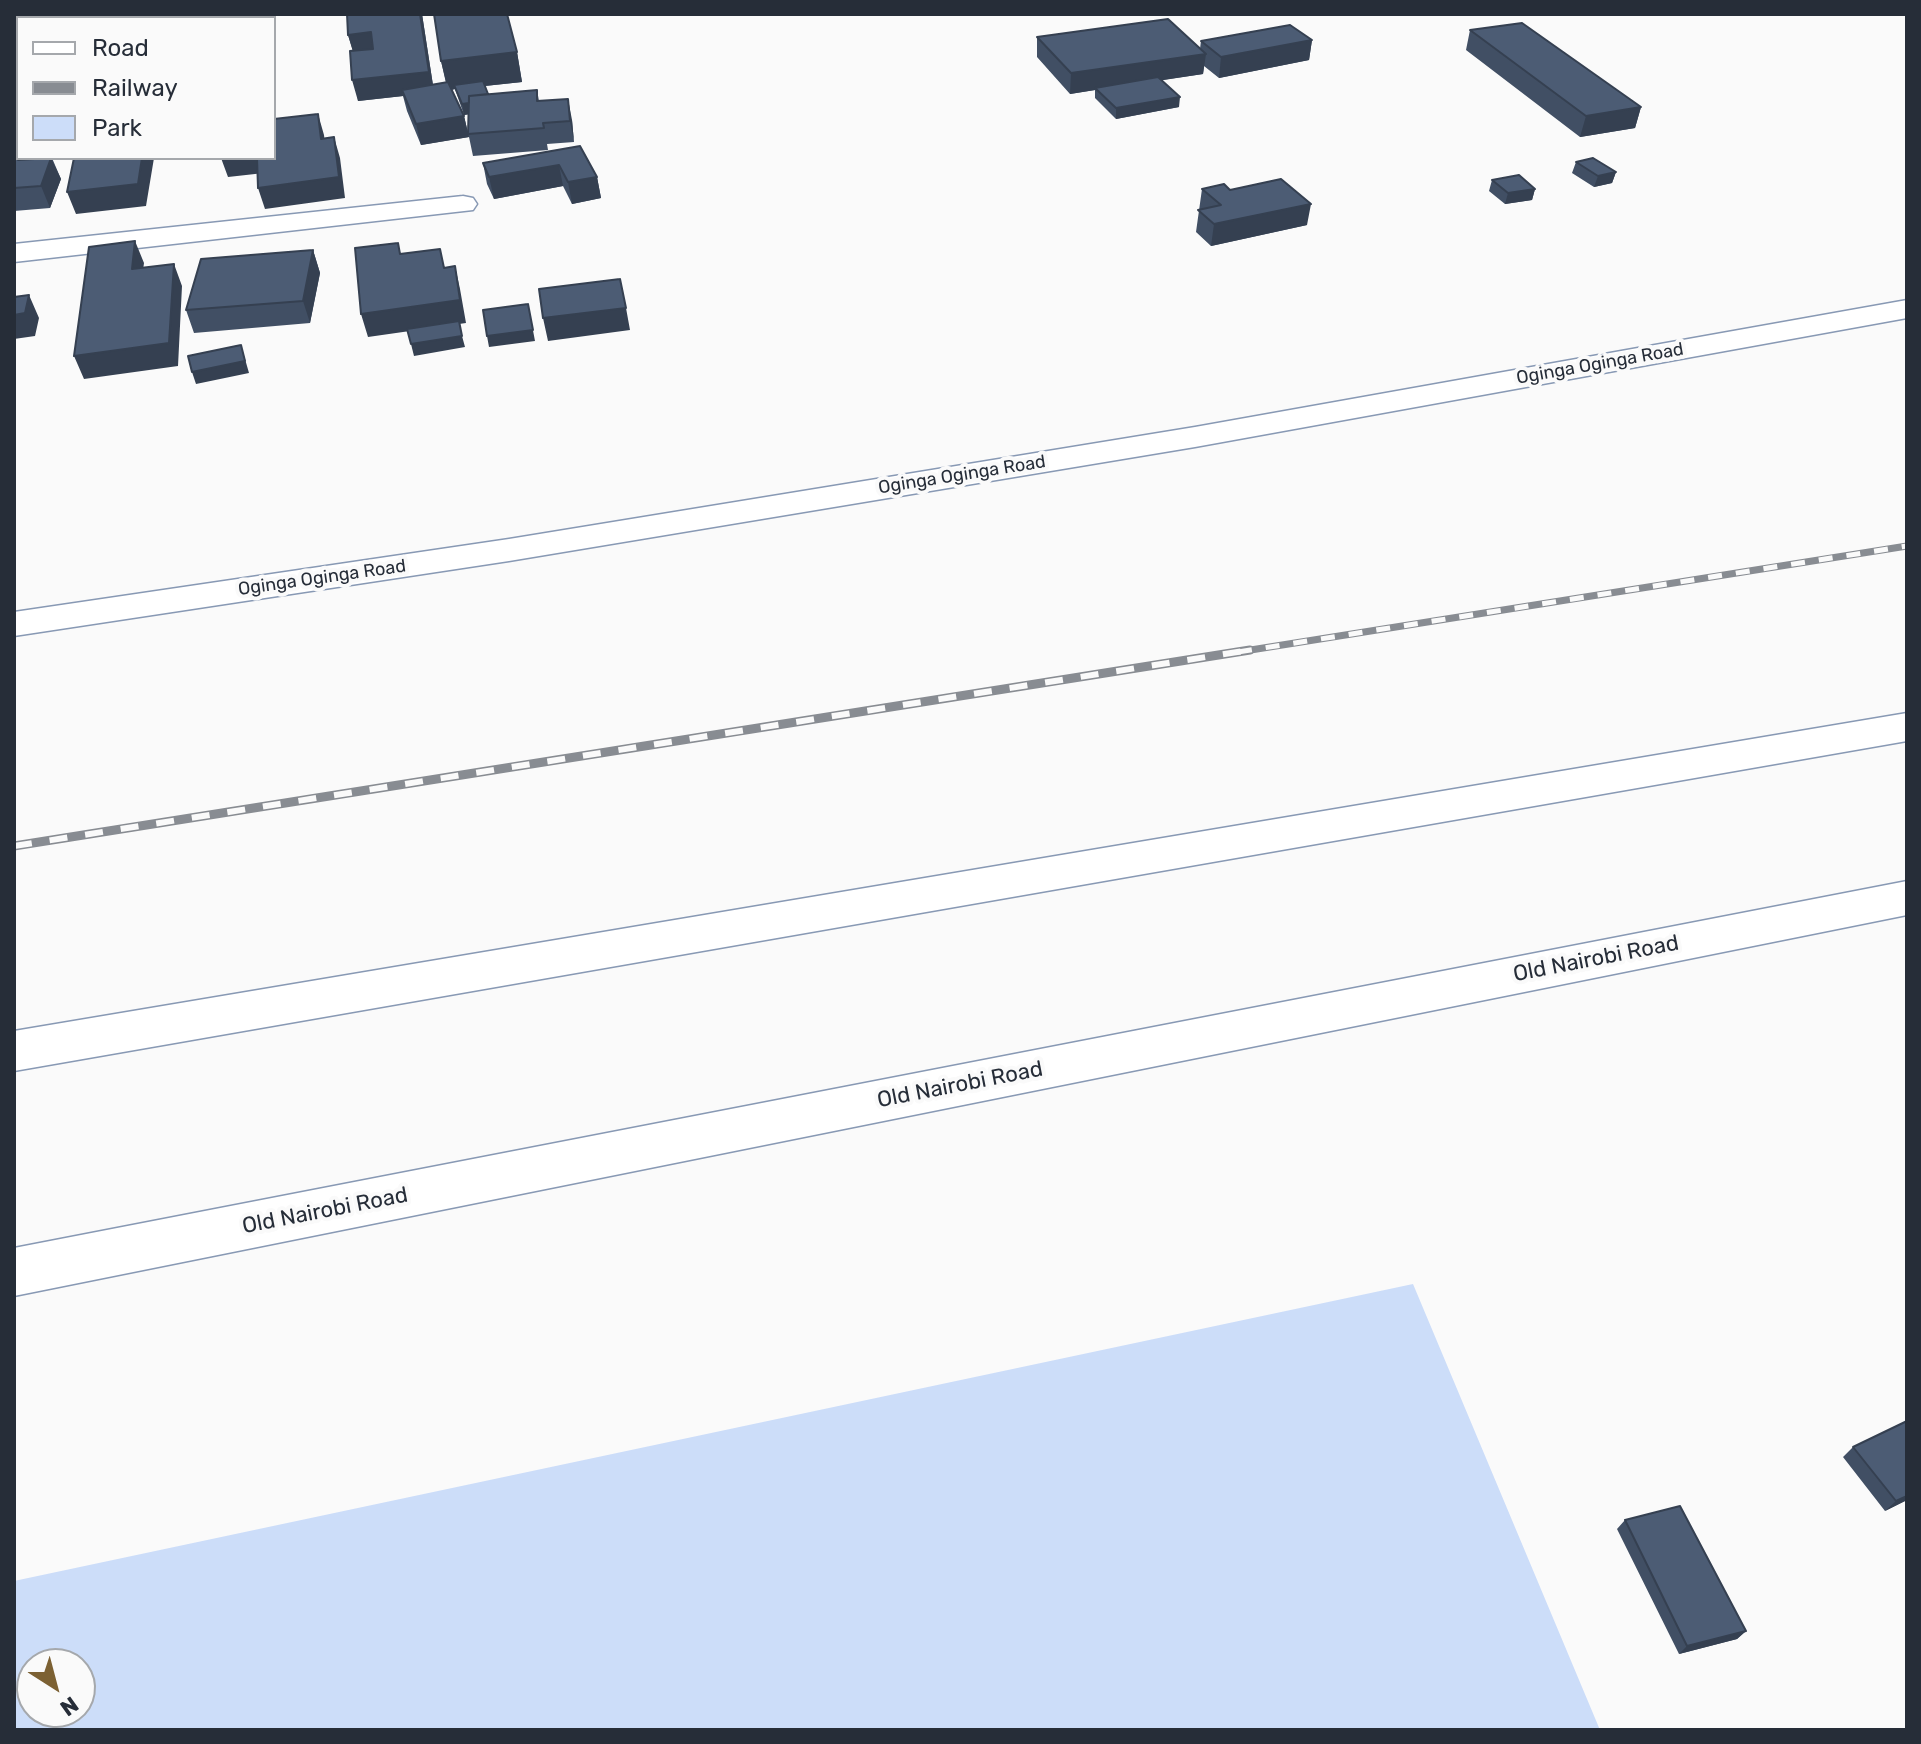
<!DOCTYPE html>
<style>
body{margin:0}
#map{position:relative;width:1921px;height:1744px;overflow:hidden;background:#fafafa;font-family:Rubik,sans-serif}
canvas{display:block}
.frame{position:absolute;inset:0;border:16px solid #262d38;pointer-events:none}
.legend{position:absolute;left:16px;top:16px;width:260px;height:144px;box-sizing:border-box;background:#fafafa;border:2px solid #a5a8ac;margin:0;padding:10px 14px;list-style:none;font-size:24px;color:#262d38}
.legend li{display:flex;align-items:center;gap:16px;height:40px}
.legend b{width:40px;border:2px solid #a5a8ac}
.north{position:absolute;left:16px;top:1648px;width:80px;height:80px;box-sizing:border-box;background:#fafafa;border:2px solid #a5a8ac;border-radius:50%;rotate:144deg;font-size:22px;font-weight:700;line-height:32px;text-align:center;color:#262d38}
.north::after{content:'';display:block;margin:auto;width:28px;height:36px;background:#7c6133;clip-path:polygon(50% 0,100% 100%,50% 72%,0 100%)}
</style>
<div id="map">
<canvas width="1921" height="1744"></canvas>
<div class="frame"></div>
<ul class="legend">
<li><b style="height:10px;background:#fff"></b>Road</li>
<li><b style="height:10px;background:#888c92"></b>Railway</li>
<li><b style="height:22px;background:#ccddf9"></b>Park</li>
</ul>
<div class="north">N</div>
</div>
<script>
const c = document.querySelector('canvas').getContext('2d');
c.lineJoin = 'round';
function paint(path, color) { c.fillStyle = color; c.fill(path, 'evenodd'); }
const toPath = rows => new Path2D(rows.map(r => 'M' + r).join(''));
function stroke(path, color, width, dash) { c.strokeStyle = color; c.lineWidth = width; c.lineCap = dash ? 'butt' : 'round'; c.setLineDash(dash || []); c.stroke(path); }
function label(font, color, halo, rows, align = 'center') {
  c.font = font + ' Rubik,sans-serif'; c.lineWidth = 8; c.setLineDash([]); c.textBaseline = 'middle'; c.strokeStyle = halo; c.fillStyle = color; for (const [text, x, y, turn = 0] of rows) {
    c.save(); c.translate(x, y); c.rotate((+turn || 0) * Math.PI / 180); c.textAlign = isNaN(turn) ? turn : align; if (halo) c.strokeText(text, 0, 0); c.fillText(text, 0, 0); c.restore();
  }
}
const green = toPath([
 [1413,1284,1600,1730,14,1730,14,1581],
 [32,1664,80,1664,80,1712,32,1712]
]);
const minor = toPath([
 [196,14,263,14,260,18,193,18,196,14],
 [18,27,18,41,14,42,14,28,18,27],
 [463,196,473,198,477,204,473,210,14,262,14,244,463,196]
]);
const tertiary = toPath([
 [1907,300,1907,318,1195,447,509,561,14,636,14,612,509,539,1195,427,1907,300]
]);
const trunk = toPath([
 [1907,713,1907,741,14,1071,14,1031,1907,713],
 [1907,881,1907,915,14,1296,14,1248,1907,881]
]);
const railFar1 = toPath([
 [1238,652,1907,546]
]);
const rail = toPath([
 [14,846,1250,650]
]);
const wall = toPath([
 [347,14,422,14,433,85,446,83,441,61,517,52,522,82,485,86,488,94,537,90,539,101,572,120,574,142,547,144,548,150,473,156,469,137,421,145,407,111,403,96,358,101,353,51,348,35],
 [455,89,464,115,469,114,468,133,464,116,452,90],
 [1470,30,1641,107,1635,128,1580,137,1466,50],
 [1037,37,1200,49,1201,41,1312,40,1309,60,1219,78,1204,66,1203,74,1162,80,1179,107,1116,119,1095,98,1095,90,1070,94,1037,57],
 [580,146,597,177,601,198,572,204,563,186,494,199,487,184,483,163],
 [14,150,18,158,26,158,26,159,52,158,61,179,50,208,14,211],
 [1576,162,1616,172,1612,183,1594,187,1572,173],
 [1492,180,1535,189,1532,200,1505,204,1489,191],
 [1202,189,1230,190,1307,225,1211,246,1196,232],
 [313,250,320,273,310,323,194,333,186,310],
 [1907,1421,1907,1500,1885,1511,1843,1457,1853,1447],
 [1625,1520,1746,1631,1737,1639,1679,1654,1617,1529]
]);
const shadedWall = toPath([
 [98,14,130,14,130,15,109,18,99,18],
 [420,14,422,14,434,92,402,90,403,96,358,101,352,80],
 [371,32,376,52,354,55,348,35],
 [1312,40,1309,60,1219,78,1221,57],
 [517,52,522,82,456,89,454,85,455,89,448,90,441,61],
 [1206,54,1203,74,1098,90,1095,88,1095,90,1070,94,1071,73],
 [1180,97,1179,107,1116,119,1116,108],
 [568,99,572,120,574,142,570,121],
 [491,100,493,111,464,115,462,104],
 [1641,107,1635,128,1580,137,1586,116],
 [318,114,324,135,327,160,321,139],
 [464,116,469,137,421,145,416,124],
 [334,137,340,158,345,198,265,209,258,188],
 [51,158,61,179,50,208,41,186],
 [142,158,154,158,146,206,76,214,67,192],
 [221,158,259,158,264,173,228,177],
 [559,165,563,186,494,199,489,177],
 [1616,172,1612,183,1594,187,1598,176],
 [597,177,601,198,572,204,568,182],
 [1535,189,1532,200,1505,204,1508,193],
 [1311,204,1307,225,1211,246,1214,224],
 [135,241,144,263,140,292,132,269],
 [313,250,320,273,310,323,303,301],
 [174,264,182,286,178,366,84,379,74,356],
 [455,266,460,289,466,323,368,337,361,314],
 [29,295,39,318,35,336,14,339,14,315],
 [528,304,535,341,489,347,487,336],
 [626,308,630,330,548,341,543,318],
 [462,336,465,347,414,356,411,344],
 [241,345,249,373,196,384,192,372],
 [1907,1496,1907,1500,1885,1511,1896,1501],
 [1746,1631,1737,1639,1679,1654,1687,1646]
]);
const building = toPath([
 [347,14,420,14,429,72,352,80,350,51,373,49,371,32,348,35,347,14],
 [434,14,507,14,517,52,441,61,434,14],
 [1168,19,1206,54,1071,73,1037,37,1168,19],
 [1522,23,1641,107,1586,116,1470,30,1522,23],
 [1290,25,1312,40,1221,57,1201,41,1290,25],
 [1158,77,1180,97,1116,108,1095,88,1158,77],
 [483,81,488,94,469,96,469,103,462,104,454,85,483,81],
 [448,82,464,116,416,124,402,90,448,82],
 [537,90,537,101,568,99,570,121,543,123,544,128,468,134,469,96,537,90],
 [318,114,321,139,334,137,339,177,258,188,257,158,274,158,274,119,318,114],
 [580,146,597,177,568,182,559,165,489,177,483,163,580,146],
 [14,150,18,150,18,160,51,158,41,186,14,188,14,150],
 [74,158,142,158,138,184,67,192,74,158],
 [1593,158,1616,172,1598,176,1576,162,1593,158],
 [1519,175,1535,189,1508,193,1492,180,1519,175],
 [1281,179,1311,204,1214,224,1198,210,1221,205,1202,189,1224,184,1230,190,1281,179],
 [135,241,132,269,174,264,169,343,74,356,89,247,135,241],
 [398,243,400,254,440,249,444,268,455,266,460,300,361,314,355,248,398,243],
 [313,250,303,301,186,310,201,259,313,250],
 [620,279,626,308,543,318,539,289,620,279],
 [29,295,25,313,14,315,14,297,29,295],
 [528,304,533,330,487,336,483,310,528,304],
 [459,321,462,336,411,344,407,329,459,321],
 [241,345,245,361,192,372,188,356,241,345],
 [1907,1421,1907,1496,1896,1501,1853,1447,1907,1421],
 [1680,1506,1746,1631,1687,1646,1625,1520,1680,1506]
]);
const farStreetnames = [
 ["Oginga Oginga Road",1600,364,-10],
 ["Oginga Oginga Road",962,475,-9],
 ["Oginga Oginga Road",322,578,-8]
];
const streetNames = [
 ["Old Nairobi Road",1596,959,-11],
 ["Old Nairobi Road",960,1085,-11],
 ["Old Nairobi Road",325,1211,-11]
];
paint(green, '#ccddf9');
stroke(minor, '#8899b4', 3);
stroke(tertiary, '#8899b4', 3);
stroke(trunk, '#8899b4', 3);
paint(minor, '#fff');
paint(tertiary, '#fff');
paint(trunk, '#fff');
stroke(railFar1, '#888c92', 7);
stroke(rail, '#888c92', 9);
stroke(railFar1, '#fafafa', 5, [14]);
stroke(rail, '#fafafa', 6, [18]);
paint(wall, '#414f64');
paint(shadedWall, '#354051');
paint(building, '#4c5c74');
stroke(building, '#354051', 2);
label('18px', '#262d38', '#fafafa', farStreetnames);
label('22px', '#262d38', '#fafafa', streetNames);
</script>
